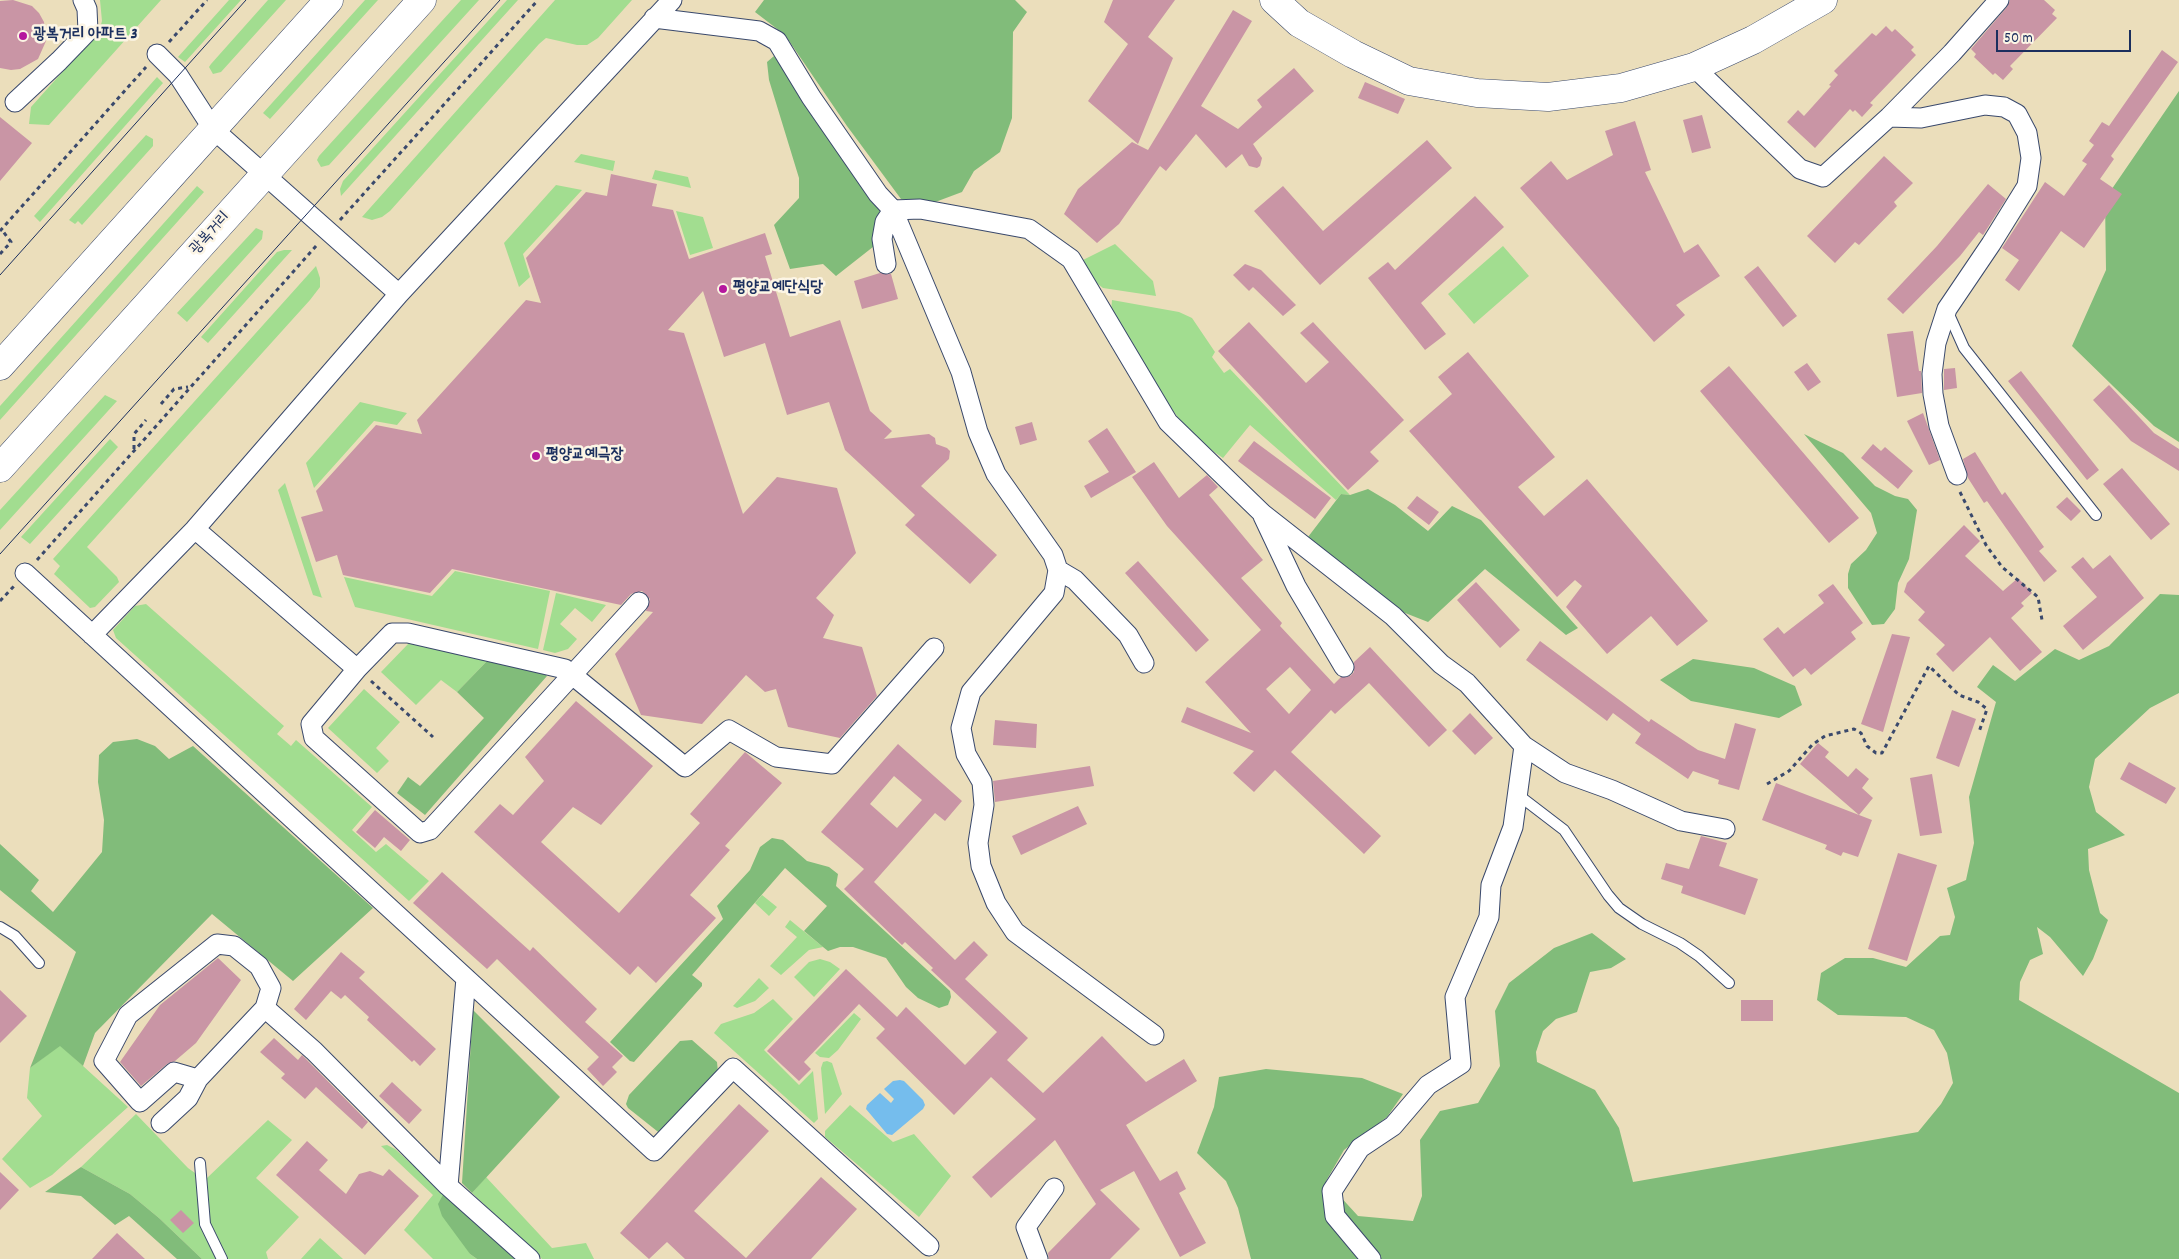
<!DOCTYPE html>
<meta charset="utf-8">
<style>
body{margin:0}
#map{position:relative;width:2179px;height:1259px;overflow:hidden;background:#ebdebb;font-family:Dekko,sans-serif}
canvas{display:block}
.scale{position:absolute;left:1996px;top:30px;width:135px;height:22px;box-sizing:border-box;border:2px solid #1b2f5e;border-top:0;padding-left:6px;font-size:15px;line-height:18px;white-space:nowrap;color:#1b2f5e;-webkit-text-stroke:4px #fcf5e5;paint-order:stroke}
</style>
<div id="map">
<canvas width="2179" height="1259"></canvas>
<div class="scale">50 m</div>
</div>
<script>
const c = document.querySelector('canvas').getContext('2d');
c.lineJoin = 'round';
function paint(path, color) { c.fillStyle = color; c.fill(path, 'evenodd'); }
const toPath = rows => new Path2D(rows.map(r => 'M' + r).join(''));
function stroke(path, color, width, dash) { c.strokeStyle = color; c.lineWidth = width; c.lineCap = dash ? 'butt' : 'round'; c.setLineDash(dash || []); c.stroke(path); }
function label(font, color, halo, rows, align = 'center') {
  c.font = font + ' Dekko,"Poor Story",sans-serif'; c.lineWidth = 5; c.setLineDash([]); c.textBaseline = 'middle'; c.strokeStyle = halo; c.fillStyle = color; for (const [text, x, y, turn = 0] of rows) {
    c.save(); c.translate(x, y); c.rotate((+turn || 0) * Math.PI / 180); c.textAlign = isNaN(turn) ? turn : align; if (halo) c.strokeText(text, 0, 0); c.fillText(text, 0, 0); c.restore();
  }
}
const green = toPath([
 [100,0,161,0,49,125,29,124,31,107,99,31,102,21],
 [229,0,241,0,185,62,178,57],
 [268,0,286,0,221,72,213,74,209,67,211,64],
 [365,0,378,0,270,119,263,113],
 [461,0,479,0,329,165,321,167,317,160,319,156],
 [507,0,518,0,341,196,340,189,343,181],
 [555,0,632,0,598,38,587,45,577,45,546,38,539,44,390,211,382,217,372,220,362,217],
 [157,77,163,83,40,222,34,216],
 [146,135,153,139,153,146,82,225,78,221,75,224,69,220],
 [581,154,615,161,613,171,574,162],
 [655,170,688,177,691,188,652,179],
 [556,185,582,190,523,254,530,277,519,287,504,243],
 [197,186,204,192,0,420,0,406],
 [676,211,703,217,713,248,690,255],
 [256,228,263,231,262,239,187,322,177,313],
 [1115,244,1153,281,1156,296,1103,288,1094,281,1083,260],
 [1503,246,1529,276,1474,324,1448,294],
 [284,250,292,250,208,343,201,337,277,252],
 [316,266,320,278,320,287,310,300,87,547,117,577,119,582,95,607,90,608,54,574,60,566,53,559],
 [1112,300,1179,312,1192,318,1215,352,1212,357,1224,373,1230,369,1350,495,1341,494,1336,500,1250,425,1223,458,1207,447,1187,429,1151,382,1111,312],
 [105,395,117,401,0,530,0,510],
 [360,402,407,413,397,425,374,421,314,488,306,463],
 [110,439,118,447,30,544,21,537],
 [285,483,322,598,323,598,313,595,278,490],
 [455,571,550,591,538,649,355,607,344,577,432,596],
 [556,593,606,605,592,622,575,608,560,624,577,639,568,649,555,653,543,650],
 [146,604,284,726,277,734,291,746,296,740,372,807,352,830,376,852,386,844,429,881,409,901,116,638,113,630,135,606],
 [409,643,489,659,457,692,441,680,416,705,381,672],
 [364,689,400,722,376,748,389,761,377,773,328,728],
 [762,895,777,907,769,916,755,903],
 [790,920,823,947,809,950,781,975,770,966,797,937,785,927],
 [820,959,830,962,840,969,814,997,794,977,809,962],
 [759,978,769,988,755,1001,737,1008,733,1006],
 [773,999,793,1019,764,1050,799,1085,813,1071,818,1119,814,1123,714,1033,721,1024,754,1013],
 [854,1013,861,1019,838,1050,829,1058,820,1057,815,1053],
 [60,1045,128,1107,52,1175,30,1188,2,1159,42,1116,27,1098,30,1068],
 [827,1061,832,1063,842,1094,825,1114,821,1068,823,1062],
 [850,1105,893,1142,914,1134,951,1176,919,1217,825,1137,825,1131],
 [136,1114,188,1168,195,1173,201,1226,216,1259,202,1259,159,1218,130,1194,81,1167],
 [268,1120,292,1140,256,1178,299,1217,266,1252,268,1259,227,1259,210,1226,207,1178],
 [387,1145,395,1149,444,1193,470,1254,477,1259,433,1259,404,1230,433,1195,381,1146],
 [486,1177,552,1248,586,1243,594,1259,542,1259,472,1193],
 [320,1238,343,1259,301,1259]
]);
const forest = toPath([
 [764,0,1015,0,1027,12,1013,32,1012,118,1000,152,974,171,962,192,930,204,901,199,847,126,785,35,755,12],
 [774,56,880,207,878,243,836,276,823,264,790,269,774,225,799,198,799,178,769,80,767,62],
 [2179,91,2179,442,2154,426,2072,346,2106,270,2105,199],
 [1804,434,1843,453,1875,486,1895,496,1908,499,1917,510,1909,559,1898,583,1895,609,1884,624,1872,625,1848,588,1848,574,1851,564,1866,550,1877,533,1871,513],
 [1368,489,1395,505,1428,531,1452,506,1481,520,1578,628,1566,635,1485,569,1428,622,1395,609,1308,537,1341,494,1350,495],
 [2160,594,2179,595,2179,693,2150,708,2095,759,2089,787,2096,812,2125,835,2088,849,2089,870,2100,913,2108,920,2093,959,2083,976,2050,937,2037,927,2043,954,2030,960,2020,982,2019,1000,2179,1093,2179,1259,1251,1259,1238,1208,1226,1181,1197,1153,1214,1107,1219,1077,1266,1069,1362,1078,1403,1094,1387,1117,1344,1150,1326,1181,1358,1216,1413,1221,1422,1196,1420,1140,1440,1111,1478,1103,1500,1066,1495,1011,1509,983,1554,948,1592,933,1626,959,1611,968,1590,972,1577,1012,1556,1019,1543,1031,1536,1052,1537,1062,1595,1090,1619,1128,1633,1182,1918,1132,1941,1104,1953,1083,1947,1053,1934,1030,1906,1017,1838,1015,1817,1000,1821,973,1845,958,1873,958,1906,967,1940,936,1950,935,1955,917,1947,888,1966,880,1974,843,1969,797,1996,702,1977,687,1993,665,2015,681,2055,649,2079,660,2109,646],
 [489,659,539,669,547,676,425,815,397,793,408,777,420,786,484,718,457,692],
 [1693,659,1754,668,1795,686,1802,705,1779,718,1691,701,1660,680],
 [137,739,155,746,169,759,193,746,373,908,293,981,212,914,95,1033,83,1066,60,1046,30,1068,76,952,0,890,0,844,39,880,31,891,53,912,102,852,104,820,98,782,99,755,113,742],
 [772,838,783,840,807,861,829,867,838,874,836,886,950,991,951,997,948,1005,939,1008,918,998,906,987,886,958,853,947,840,947,828,951,823,947,804,931,827,906,785,868,692,975,702,983,702,986,634,1062,630,1061,610,1042,723,919,717,906,750,870,760,847],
 [473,1010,560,1097,472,1193,462,1183],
 [692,1040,717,1062,718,1072,662,1135,628,1108,626,1104,629,1095,680,1041],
 [81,1167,130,1194,159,1218,202,1259,177,1259,129,1216,115,1225,81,1196,45,1192],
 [444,1193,517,1259,477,1259,470,1254,442,1216,438,1204]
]);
const water = toPath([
 [900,1080,904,1081,923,1100,925,1105,923,1109,892,1135,887,1134,866,1109,867,1105,880,1093,891,1103,894,1099,884,1089,893,1081]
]);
const building = toPath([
 [13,0,32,6,39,13,44,22,46,41,38,59,20,69,11,70,0,68,0,1],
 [1113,0,1175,0,1148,37,1173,58,1138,144,1088,101,1128,44,1104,22],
 [2010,0,2044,0,2055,10,2052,14,2057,18,2010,66,2013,69,2003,80,1995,73,1993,75,1974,57,1976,54,1971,49,2007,7],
 [1233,10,1252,21,1201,106,1238,129,1262,107,1257,100,1294,68,1314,91,1253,144,1262,158,1260,166,1257,168,1249,166,1242,154,1226,168,1196,134,1166,171,1160,166,1119,224,1097,243,1064,214,1078,189,1132,142,1148,150],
 [1886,26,1892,32,1895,29,1914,47,1911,50,1916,55,1870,103,1873,105,1862,117,1855,110,1853,112,1850,109,1815,148,1787,122,1798,110,1804,116,1831,86,1829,85,1838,75,1834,71,1872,33,1876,36],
 [2162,50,2178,62,2111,156,2114,159,2100,179,2122,194,2084,248,2061,231,2019,291,2005,280,2019,260,2002,248,2045,182,2064,196,2087,164,2082,161,2094,145,2089,141,2102,122,2109,126],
 [1365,82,1405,99,1398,114,1358,98],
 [1702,115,1711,148,1692,153,1683,120],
 [0,117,32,143,0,181],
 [1635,121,1651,170,1645,172,1684,253,1698,244,1720,276,1676,305,1685,315,1654,342,1520,188,1551,161,1567,180,1613,155,1605,131],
 [1427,140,1452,168,1320,285,1254,211,1283,186,1323,231],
 [1884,156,1913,183,1894,202,1897,206,1859,245,1855,242,1835,263,1807,236],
 [611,174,657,184,652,206,673,210,689,259,765,233,772,254,765,256,790,337,840,320,870,411,892,431,884,439,929,434,935,438,936,444,947,448,950,451,949,459,921,486,997,555,970,584,905,525,915,515,845,450,829,402,787,415,765,343,724,357,703,291,668,330,684,333,743,514,777,477,837,488,856,553,816,598,834,615,823,638,862,647,877,696,840,738,788,727,776,689,765,692,746,675,702,724,641,715,615,654,653,612,646,611,650,599,642,591,631,594,621,605,452,569,430,593,343,575,337,555,316,562,301,517,323,511,316,491,376,425,422,434,417,420,526,300,541,303,526,258,586,192,607,196],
 [1988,184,2006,199,1983,235,1979,232,1960,256,1903,314,1887,299,1937,246],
 [1475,196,1504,227,1421,303,1446,334,1425,350,1368,278,1388,262,1395,270],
 [1245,264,1261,270,1296,305,1283,316,1253,287,1249,291,1233,275],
 [1758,266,1797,316,1783,327,1744,277],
 [880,273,891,274,898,299,862,309,854,281],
 [1249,322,1306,383,1329,362,1300,333,1313,322,1404,420,1370,452,1379,461,1348,490,1218,351],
 [1913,331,1919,371,1921,371,1922,393,1897,397,1887,334],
 [1468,352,1555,457,1518,487,1544,516,1587,479,1708,621,1677,646,1651,616,1607,654,1566,607,1582,586,1575,580,1557,597,1409,431,1452,394,1438,377],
 [1807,363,1821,382,1808,391,1794,372],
 [1729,366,1859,518,1829,543,1700,391],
 [1955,368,1957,388,1944,390,1944,369],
 [2021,371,2099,470,2087,480,2008,381],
 [2109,385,2154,433,2179,449,2179,471,2131,441,2093,400],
 [1923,413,1940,460,1929,465,1907,421],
 [1032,422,1037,440,1020,445,1015,427],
 [1107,428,1136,472,1091,498,1084,486,1109,472,1088,441],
 [1254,441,1331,498,1315,519,1238,461],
 [1873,444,1881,451,1885,447,1913,471,1898,489,1861,458],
 [1975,452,2002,495,2005,492,2044,547,2039,551,2057,571,2044,582,1987,501,1984,503,1968,478,1963,459],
 [1154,462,1179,498,1207,475,1218,487,1209,495,1263,560,1241,578,1282,623,1280,626,1334,684,1341,677,1350,676,1354,672,1354,662,1370,647,1447,730,1429,747,1369,683,1335,714,1331,710,1291,752,1381,836,1364,854,1275,770,1254,792,1233,773,1254,751,1181,722,1187,707,1251,733,1205,682,1261,630,1167,526,1132,477],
 [1290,667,1311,690,1289,714,1266,689],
 [2122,468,2170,524,2151,540,2103,484],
 [1417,496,1439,512,1429,525,1407,508],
 [2067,497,2081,511,2071,521,2056,507],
 [1964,525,1980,541,1965,556,2003,591,2018,578,2032,593,2021,603,2024,606,2011,618,2042,652,2020,671,1990,637,1953,672,1936,654,1945,645,1918,620,1925,612,1904,592,1907,583],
 [2110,555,2144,598,2083,650,2063,626,2097,597,2071,567,2083,557,2093,569],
 [1138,561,1209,640,1196,652,1125,573],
 [1476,582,1520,630,1500,648,1457,600],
 [1833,584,1863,623,1851,632,1856,639,1811,675,1805,668,1793,677,1763,639,1778,627,1784,634,1824,603,1818,595],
 [1892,634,1910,637,1883,732,1861,724],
 [1540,641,1649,722,1651,719,1698,750,1725,759,1735,723,1756,729,1739,790,1718,784,1719,780,1693,771,1688,779,1635,743,1641,734,1613,713,1607,721,1526,660],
 [576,701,653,766,601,825,573,807,541,842,619,913,700,823,690,814,745,752,782,783,725,846,730,850,690,895,716,918,656,983,638,966,630,975,474,832,500,804,513,815,544,781,525,757],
 [1952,710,1976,719,1959,767,1936,758],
 [1470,713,1493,738,1475,755,1452,731],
 [995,720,1037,724,1036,748,993,745],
 [1818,743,1829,752,1825,757,1848,777,1856,768,1869,779,1862,788,1873,798,1859,815,1800,764],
 [898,744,962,801,945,821,935,813,874,882,955,960,974,941,988,955,965,979,1028,1038,1007,1060,1043,1093,1102,1036,1146,1082,1184,1059,1197,1081,1126,1125,1160,1181,1177,1171,1186,1189,1179,1193,1206,1243,1180,1257,1134,1171,1100,1190,1140,1229,1110,1259,1049,1259,1048,1253,1096,1204,1055,1140,991,1198,972,1177,1036,1119,991,1077,954,1115,876,1038,885,1029,859,1004,804,1062,811,1069,799,1081,767,1051,846,969,897,1017,906,1007,965,1065,997,1032,931,970,933,968,905,942,902,945,844,889,864,869,821,832],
 [894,776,922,800,897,828,870,804],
 [2129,762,2176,788,2166,804,2120,779],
 [1090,766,1094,786,995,802,993,781],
 [1932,774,1942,833,1920,836,1910,778],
 [1776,783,1872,820,1858,857,1843,852,1841,856,1825,849,1827,845,1762,820],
 [1078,806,1087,824,1021,855,1012,836],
 [375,810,410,840,401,851,384,837,375,848,356,832],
 [1701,836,1727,843,1719,866,1758,879,1745,915,1681,893,1683,886,1661,879,1666,863,1689,869],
 [1898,853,1937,865,1907,961,1868,949],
 [442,872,530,951,533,947,597,1009,585,1022,623,1056,612,1067,617,1072,603,1086,587,1069,599,1057,497,959,487,969,413,903],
 [341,952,365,972,359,978,436,1049,420,1066,414,1060,412,1062,367,1020,369,1017,345,995,341,999,331,991,306,1020,294,1009],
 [218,958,241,980,196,1043,175,1061,167,1064,141,1086,120,1062,160,1005],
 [0,990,27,1016,0,1043],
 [1741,1000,1773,1000,1773,1021,1741,1021],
 [274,1038,298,1060,302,1055,306,1059,368,1122,362,1129,316,1087,305,1099,281,1078,285,1074,260,1052],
 [392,1082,422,1110,409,1124,379,1096],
 [739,1104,769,1131,694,1211,746,1258,821,1177,857,1209,811,1259,685,1259,667,1242,649,1259,620,1233],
 [307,1141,328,1160,319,1170,346,1194,359,1174,370,1171,383,1176,389,1169,419,1196,365,1255,276,1175],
 [0,1172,19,1190,0,1210],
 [181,1210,194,1223,183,1233,170,1220],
 [117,1233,145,1259,92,1259]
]);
const path = toPath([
 [169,42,207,0],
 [340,220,538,0],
 [0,231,146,67],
 [0,254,11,242,2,230],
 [161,404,174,389,188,387],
 [134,449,134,434,146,420],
 [1960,492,1986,545,2002,567,2038,597,2042,620],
 [37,560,317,245],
 [0,601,15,585],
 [371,681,433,737],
 [1767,784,1789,771,1812,745,1825,736,1854,729,1861,733,1867,746,1876,753,1882,753,1929,666,1959,695,1978,702,1987,709,1979,732]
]);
const lane = toPath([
 [1947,310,1964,348,2096,515],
 [1517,794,1564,830,1608,895,1619,908,1642,924,1680,943,1699,956,1729,983],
 [0,927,15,936,39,963],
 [200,1163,205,1224,222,1259]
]);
const street = toPath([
 [672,0,399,294,195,529,357,669,392,633,408,633,565,669,685,767,729,730,776,757,832,764,934,648],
 [654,18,759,31,777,41,811,97,878,194,893,210,920,209,1029,229,1071,259,1168,422,1263,514,1393,616,1441,664,1467,683,1524,746,1565,773,1612,790,1681,821,1725,829],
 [157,54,178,75,213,129,399,294],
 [1694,67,1800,169,1823,177,1889,117,1952,53,1999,0],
 [15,102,59,61,88,31,87,9,83,0],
 [1889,117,1921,118,1985,105,2004,107,2017,114,2027,133,2031,158,2027,186,1991,244,1947,309,1936,343,1932,374,1933,394,1939,426,1957,475],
 [893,210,961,372,978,432,996,474,1053,555,1058,570,1075,580,1128,635,1144,663],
 [886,264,882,239,885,222,893,210],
 [1263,516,1296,586,1344,667],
 [1058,570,1054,593,971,692,961,728,966,754,982,782,984,805,978,843,981,866,996,903,1015,932,1154,1035],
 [25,573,654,1151,733,1068,929,1246],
 [92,635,195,529],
 [357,669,311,724,314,738,420,833,430,830,639,602],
 [466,978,448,1186,530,1259],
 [198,1079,174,1072,140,1102,104,1061,128,1015,217,944,234,946,259,966,271,988,265,1008],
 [161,1123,188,1098,198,1079,265,1008,314,1051,448,1186],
 [1038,1259,1026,1227,1054,1188],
 [1371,1259,1335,1216,1332,1191,1360,1148,1393,1126,1428,1085,1461,1064,1455,997,1489,917,1491,885,1513,827,1524,746]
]);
const secondary = toPath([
 [1274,0,1299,23,1353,54,1409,81,1477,93,1548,97,1621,88,1694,67,1753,40,1823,0]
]);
const highway = toPath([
 [0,366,329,0],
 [0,468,422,0]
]);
const tram = toPath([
 [0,275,246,0],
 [0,554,500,0]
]);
const markers = [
 [23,36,5,"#b5179e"],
 [723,289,5,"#b5179e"],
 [536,456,5,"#b5179e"]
];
const poiNames = [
 ["광복거리 아파트 3",33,36],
 ["평양교예단식당",733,289],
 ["평양교예극장",546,456]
];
const streetNames = [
 ["광복거리",211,234,-48]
];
paint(green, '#a2dd90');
paint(forest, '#81bc7a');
paint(water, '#75bded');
paint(building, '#c995a5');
stroke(lane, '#3a496c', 12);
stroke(street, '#3a496c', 21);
stroke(secondary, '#3a496c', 29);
stroke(highway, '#3a496c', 29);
stroke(path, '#3a496c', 3, [4, 4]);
stroke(lane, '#fff', 10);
stroke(street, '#fff', 19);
stroke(secondary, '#fff', 28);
stroke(highway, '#fff', 28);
stroke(tram, '#1b2f5e', 1);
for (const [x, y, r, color] of markers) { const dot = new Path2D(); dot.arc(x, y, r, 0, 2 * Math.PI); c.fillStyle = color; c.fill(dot); stroke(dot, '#fcf5e5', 2); }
label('bold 16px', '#1b2f5e', '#fcf5e5', poiNames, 'left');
label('16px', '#1b2f5e', '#fcf5e5', streetNames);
</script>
